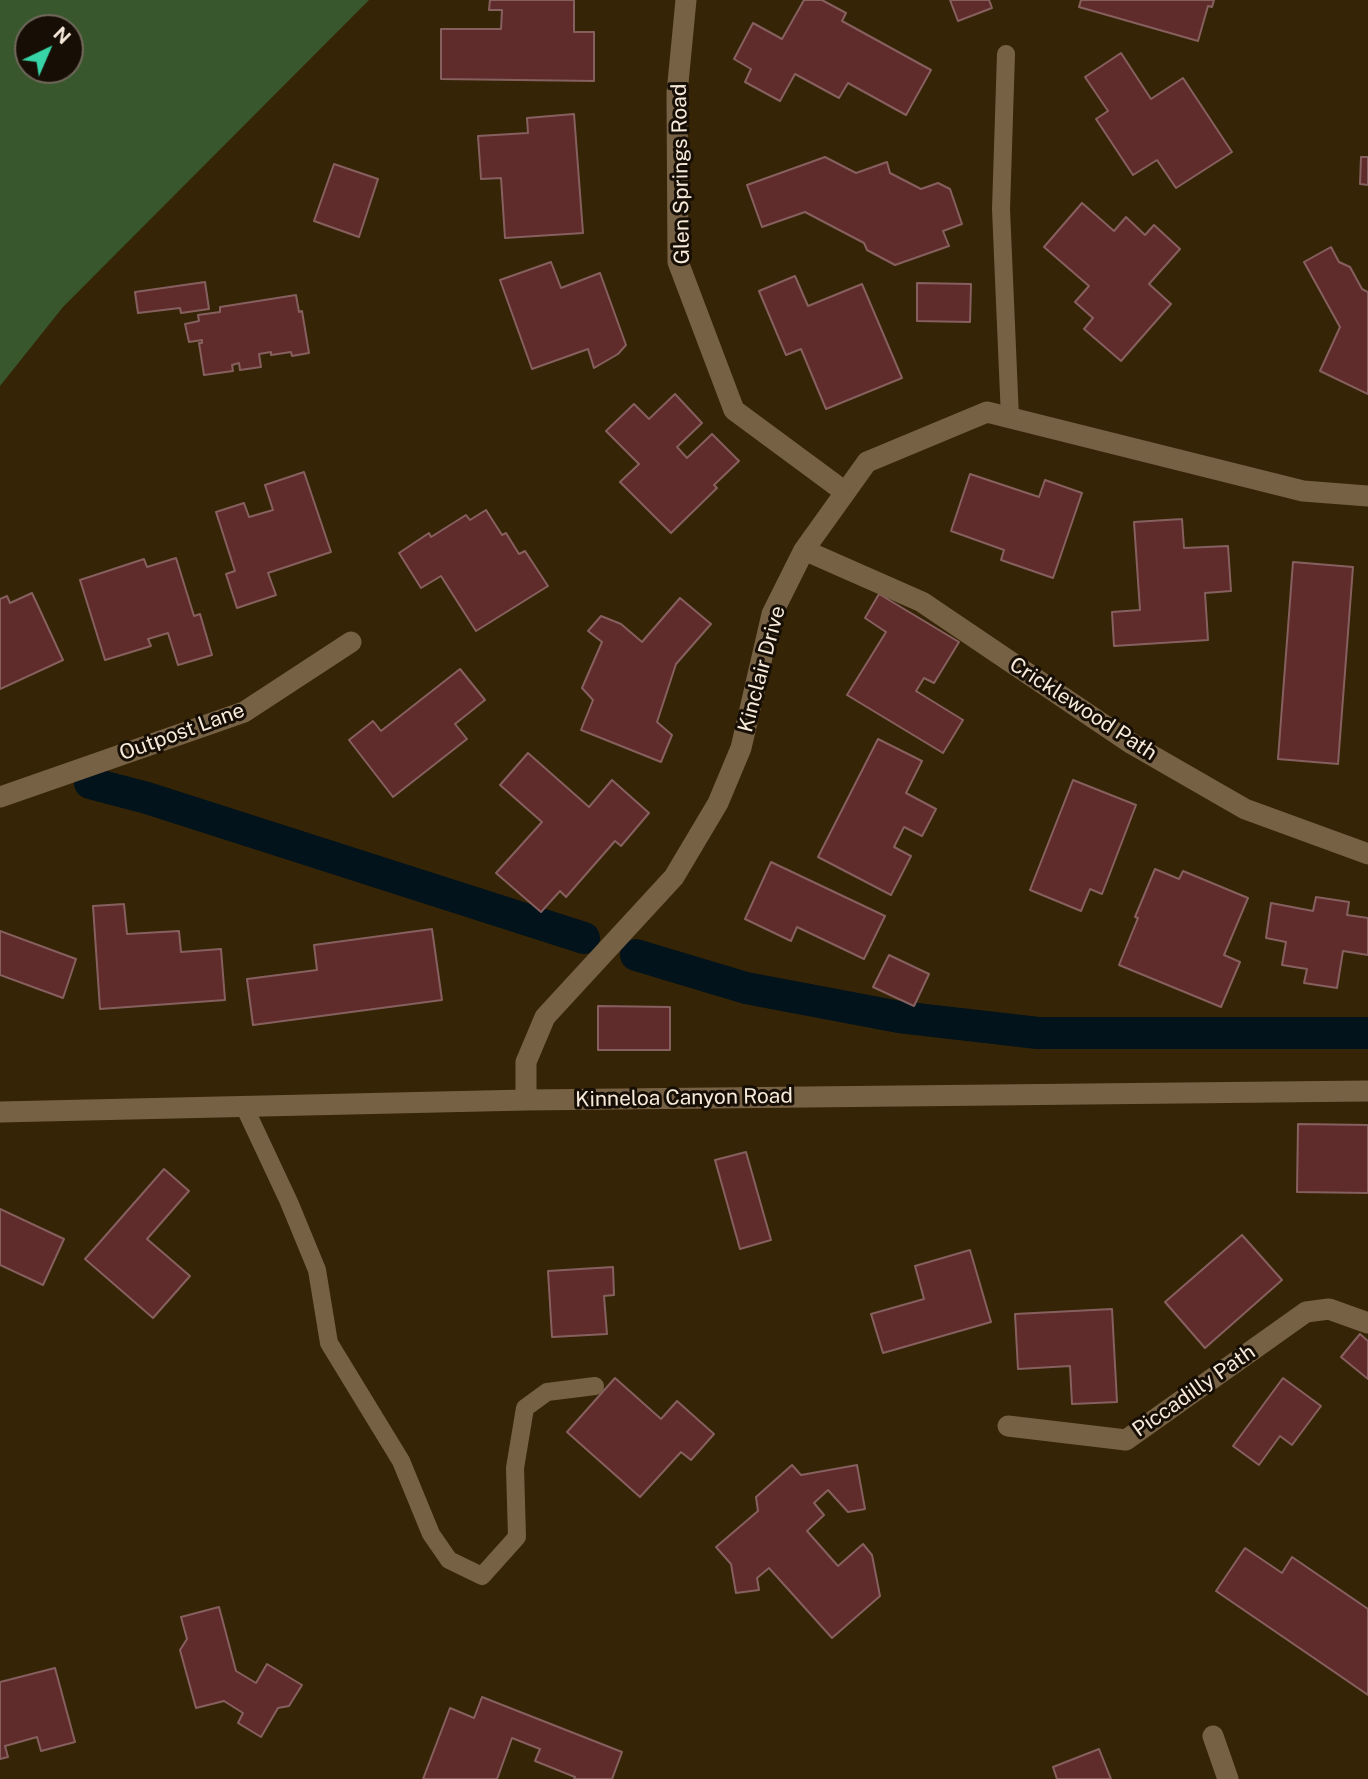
<!DOCTYPE html>
<style>
body{margin:0}
#map{position:relative;width:1368px;height:1779px;overflow:hidden;background:#362407;font-family:"Public Sans",sans-serif}
canvas{display:block}
.north{position:absolute;left:14px;top:14px;width:70px;height:70px;box-sizing:border-box;background:#170f05;border:2px solid #71675b;border-radius:50%;rotate:44deg;font-size:19px;font-weight:700;line-height:28px;text-align:center;color:#f7eadb}
.north::after{content:'';display:block;margin:auto;width:24px;height:32px;background:#36d4a7;clip-path:polygon(50% 0,100% 100%,50% 72%,0 100%)}
</style>
<div id="map">
<canvas width="1368" height="1779"></canvas>
<div class="north">N</div>
</div>
<script>
const c = document.querySelector('canvas').getContext('2d');
c.lineJoin = 'round';
function paint(path, color) { c.fillStyle = color; c.fill(path, 'evenodd'); }
const toPath = rows => new Path2D(rows.map(r => 'M' + r).join(''));
function stroke(path, color, width, dash) { c.strokeStyle = color; c.lineWidth = width; c.lineCap = dash ? 'butt' : 'round'; c.setLineDash(dash || []); c.stroke(path); }
function label(font, color, halo, rows, align = 'center') {
  c.font = font + ' "Public Sans",sans-serif'; c.lineWidth = 6; c.setLineDash([]); c.textBaseline = 'middle'; c.strokeStyle = halo; c.fillStyle = color; for (const [text, x, y, turn = 0] of rows) {
    c.save(); c.translate(x, y); c.rotate((+turn || 0) * Math.PI / 180); c.textAlign = isNaN(turn) ? turn : align; if (halo) c.strokeText(text, 0, 0); c.fillText(text, 0, 0); c.restore();
  }
}
const forest = toPath([
 [0,0,369,0,63,307,0,386],
 [28,28,70,28,70,70,28,70]
]);
const canal = toPath([
 [90,783,147,798,584,938],
 [636,955,746,988,899,1017,1038,1033,1368,1033]
]);
const building = toPath([
 [490,0,574,0,574,32,594,32,594,81,441,79,441,29,501,29,502,10,489,10,490,0],
 [804,0,822,0,846,13,842,21,931,70,906,115,848,83,839,98,795,74,780,101,745,82,751,69,734,59,753,23,782,39,804,0],
 [950,0,989,0,992,8,958,21,950,0],
 [1081,0,1214,0,1212,7,1208,6,1198,41,1079,7,1081,0],
 [1121,53,1151,99,1183,78,1232,152,1176,188,1157,160,1133,175,1096,119,1108,111,1085,77,1121,53],
 [574,114,583,233,505,238,501,178,481,179,478,136,528,133,527,118,574,114],
 [825,157,856,173,887,162,890,173,921,189,938,183,950,189,962,224,943,231,949,246,895,265,867,250,864,243,805,212,762,227,747,185,825,157],
 [1361,157,1368,157,1368,185,1360,184,1361,157],
 [334,164,378,179,359,237,314,221,334,164],
 [1082,203,1114,231,1126,217,1145,235,1154,225,1180,249,1149,284,1171,304,1121,361,1084,329,1093,318,1075,302,1089,286,1044,247,1082,203],
 [1331,247,1339,262,1350,267,1362,289,1368,292,1368,394,1320,371,1340,327,1304,262,1331,247],
 [551,262,561,288,600,273,626,345,618,354,594,368,588,349,532,369,500,280,551,262],
 [795,276,808,306,862,284,902,378,826,409,801,349,786,355,759,291,795,276],
 [205,282,209,309,181,313,180,308,138,313,135,292,205,282],
 [917,283,971,284,970,322,917,321,917,283],
 [296,295,299,312,302,311,309,353,292,356,291,352,271,355,271,352,259,354,261,367,240,370,239,363,232,365,233,371,204,375,199,343,202,343,202,340,189,342,185,324,199,321,198,315,220,312,220,307,296,295],
 [675,394,702,423,677,447,687,458,712,434,739,461,714,485,717,488,671,533,620,482,639,464,606,431,634,404,649,419,675,394],
 [304,472,331,552,268,573,276,595,237,608,226,574,235,571,216,512,244,503,249,517,273,510,265,485,304,472],
 [970,474,1039,497,1045,480,1082,493,1053,578,1001,560,1004,550,951,531,970,474],
 [486,510,502,535,506,533,519,554,525,551,548,586,476,631,441,576,421,588,399,553,429,533,431,537,466,515,470,520,486,510],
 [1182,519,1184,548,1228,546,1231,591,1205,593,1208,640,1114,646,1112,612,1140,610,1134,522,1182,519],
 [176,558,194,616,200,614,212,655,178,665,168,633,148,639,151,646,105,660,80,580,144,559,147,567,176,558],
 [1293,562,1353,567,1338,764,1278,759,1293,562],
 [32,593,63,660,0,689,0,599,7,596,10,603,32,593],
 [879,594,959,642,934,683,924,678,916,691,963,720,943,753,847,695,886,632,865,618,879,594],
 [680,598,711,624,676,664,657,722,672,735,661,762,581,730,593,700,582,688,602,642,588,631,601,616,621,624,642,642,680,598],
 [460,669,485,700,455,724,467,739,393,797,349,740,373,721,381,731,460,669],
 [878,739,922,761,906,793,936,809,922,836,904,827,894,847,911,856,891,895,818,857,878,739],
 [528,753,589,807,612,780,649,813,621,846,615,841,566,897,560,891,541,912,496,873,542,822,500,785,528,753],
 [1073,780,1136,805,1102,894,1090,889,1081,911,1030,890,1073,780],
 [771,862,885,916,864,959,797,927,791,941,745,919,771,862],
 [1155,869,1179,879,1183,871,1248,898,1224,955,1240,962,1221,1007,1119,965,1138,918,1135,917,1155,869],
 [1316,897,1349,902,1347,915,1368,918,1368,955,1343,951,1337,988,1304,983,1307,969,1282,965,1286,942,1266,938,1271,903,1313,911,1316,897],
 [124,904,127,934,179,931,181,952,221,949,225,1000,100,1009,93,906,124,904],
 [432,929,442,1000,253,1025,247,979,317,970,314,945,432,929],
 [0,931,76,959,63,998,0,975,0,931],
 [889,955,929,974,914,1006,873,987,889,955],
 [598,1006,670,1007,670,1050,598,1050,598,1006],
 [1298,1124,1368,1125,1368,1193,1297,1192,1298,1124],
 [746,1152,771,1240,740,1249,715,1160,746,1152],
 [164,1169,189,1191,147,1239,190,1276,153,1318,85,1259,164,1169],
 [0,1209,64,1239,43,1285,0,1265,0,1209],
 [1242,1235,1282,1280,1205,1348,1165,1302,1242,1235],
 [970,1250,991,1322,883,1353,871,1314,924,1299,915,1266,970,1250],
 [613,1267,614,1295,604,1296,607,1334,552,1337,548,1271,613,1267],
 [1112,1309,1117,1402,1072,1404,1070,1366,1018,1369,1015,1314,1112,1309],
 [1360,1334,1368,1341,1368,1379,1341,1357,1360,1334],
 [615,1378,661,1419,677,1401,714,1434,691,1460,681,1452,640,1497,567,1432,615,1378],
 [1283,1378,1321,1406,1292,1445,1280,1436,1259,1465,1233,1446,1283,1378],
 [792,1465,801,1475,857,1465,865,1509,848,1512,828,1490,814,1503,824,1515,807,1531,838,1566,863,1544,872,1555,880,1596,832,1638,769,1568,757,1578,759,1590,736,1593,731,1564,716,1547,758,1511,756,1497,792,1465],
 [1245,1548,1282,1573,1292,1557,1368,1609,1368,1695,1216,1591,1245,1548],
 [219,1607,236,1671,256,1683,267,1664,302,1685,289,1706,278,1708,261,1737,238,1723,243,1713,224,1701,196,1708,180,1650,187,1639,181,1617,219,1607],
 [55,1668,75,1742,41,1751,37,1737,5,1746,8,1757,0,1759,0,1682,55,1668],
 [482,1697,622,1752,612,1779,574,1779,575,1777,535,1761,540,1749,512,1738,497,1779,423,1779,450,1708,474,1718,482,1697],
 [1099,1749,1111,1779,1057,1779,1053,1767,1099,1749]
]);
const lane = toPath([
 [1006,54,1001,209,1010,418],
 [244,1106,289,1202,317,1270,329,1343,401,1461,431,1534,449,1560,482,1576,517,1537,515,1468,525,1408,547,1392,595,1386]
]);
const street = toPath([
 [686,0,677,93,678,262,734,410,845,492],
 [804,550,922,602,1132,744,1245,809,1368,854],
 [0,797,244,712,351,642],
 [526,1100,526,1062,545,1017,674,877,718,803,741,748,772,614,804,550,867,462,987,412,1303,491,1368,496],
 [0,1112,526,1100,1368,1091],
 [1008,1426,1126,1440,1306,1312,1329,1309,1368,1323],
 [1213,1736,1228,1779]
]);
const streetNames = [
 ["Glen Springs Road",681,174,-91],
 ["Kinclair Drive",762,669,-75],
 ["Cricklewood Path",1083,709,33],
 ["Outpost Lane",182,732,-20],
 ["Kinneloa Canyon Road",684,1098,-1],
 ["Piccadilly Path",1194,1391,-35]
];
paint(forest, '#38572d');
stroke(canal, '#02131b', 32);
paint(building, '#5f2b2b');
stroke(building, '#86605f', 2);
stroke(lane, '#766145', 18);
stroke(street, '#766145', 21);
label('21px', '#f7eadb', '#170f05', streetNames);
</script>
